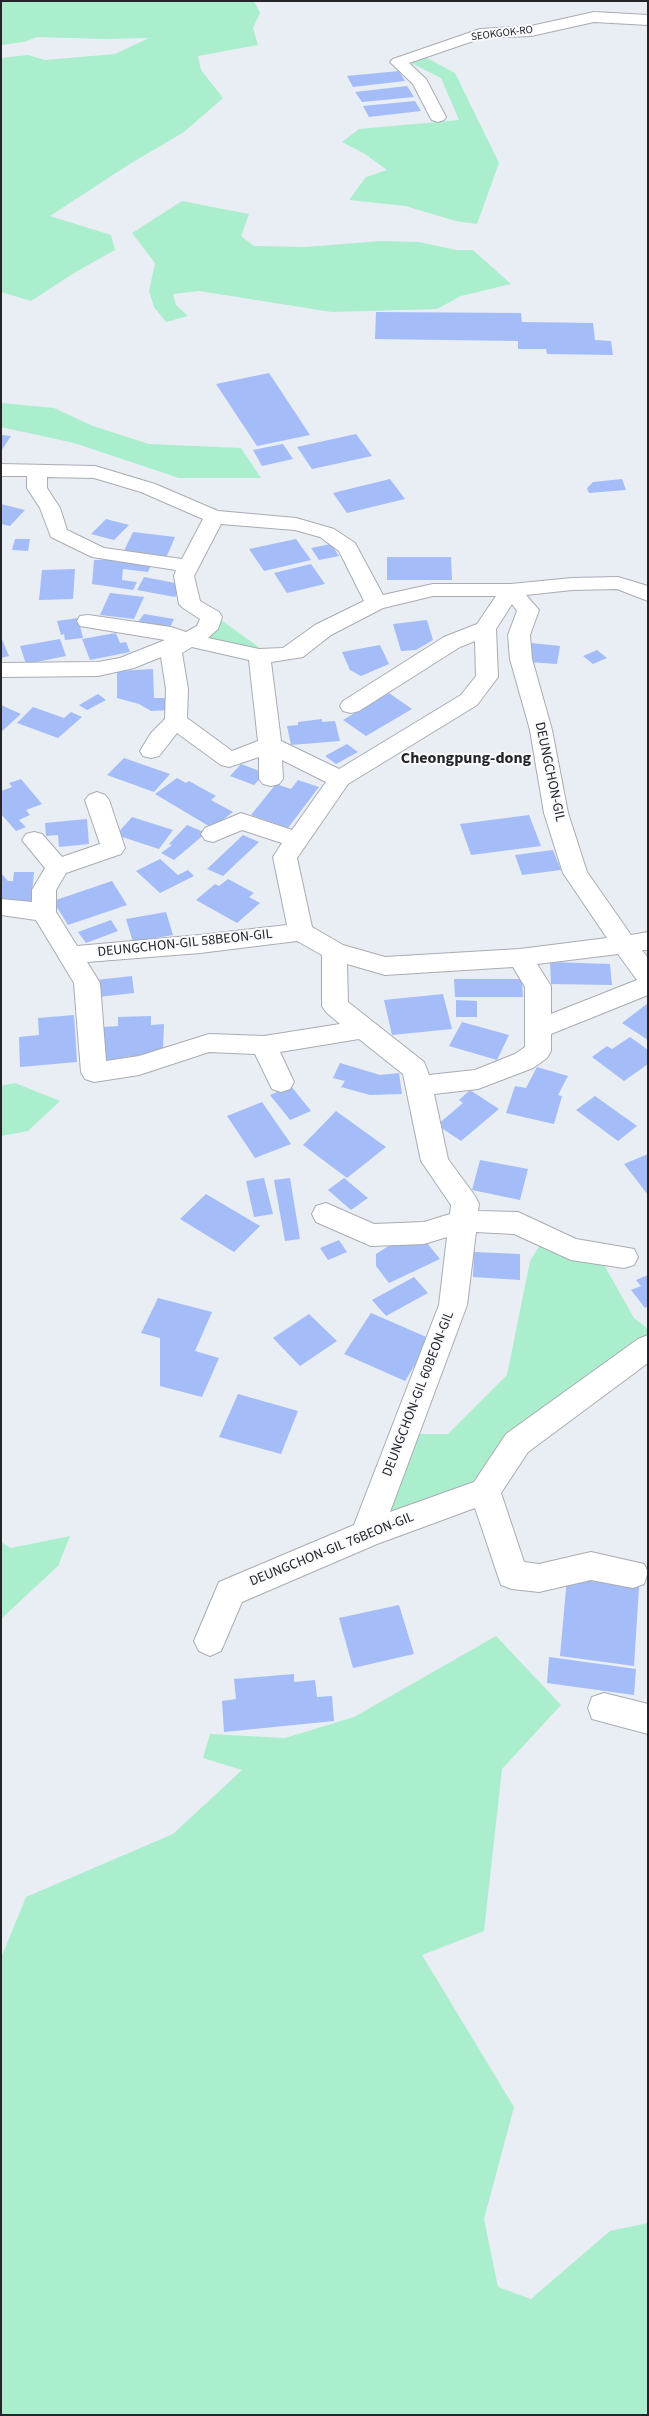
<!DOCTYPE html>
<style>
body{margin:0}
#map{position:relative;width:649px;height:2416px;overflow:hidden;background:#e9edf4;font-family:"Source Sans 3",sans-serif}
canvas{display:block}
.frame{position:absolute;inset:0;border:2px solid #242528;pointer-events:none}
</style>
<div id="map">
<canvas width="649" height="2416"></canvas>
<div class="frame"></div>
</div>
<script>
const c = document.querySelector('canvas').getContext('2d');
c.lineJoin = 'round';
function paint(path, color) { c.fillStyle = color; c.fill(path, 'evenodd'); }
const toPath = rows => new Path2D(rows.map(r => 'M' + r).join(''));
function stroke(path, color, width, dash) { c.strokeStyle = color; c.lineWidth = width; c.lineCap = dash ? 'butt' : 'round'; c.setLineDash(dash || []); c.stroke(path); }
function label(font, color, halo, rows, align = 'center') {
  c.font = font + ' "Source Sans 3",sans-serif'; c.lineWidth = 4; c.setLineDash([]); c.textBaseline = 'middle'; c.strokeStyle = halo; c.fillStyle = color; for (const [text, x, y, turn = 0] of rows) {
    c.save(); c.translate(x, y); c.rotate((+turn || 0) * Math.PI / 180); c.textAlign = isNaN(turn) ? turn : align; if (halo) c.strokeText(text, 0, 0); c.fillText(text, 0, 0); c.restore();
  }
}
const green = toPath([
 [1,1,254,1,260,13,253,28,258,45,198,56,201,70,223,98,184,132,128,165,50,216,111,235,115,250,74,273,31,301,1,292,1,58,28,55,45,60,115,54,149,38,104,39,37,37,24,42,1,45],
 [425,57,455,73,499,163,477,224,456,221,405,206,349,200,366,177,387,170,365,154,342,142,359,129,459,120,441,78,409,62],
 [182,201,249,214,241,236,254,246,305,247,381,241,419,242,456,250,473,250,511,284,461,296,437,309,332,312,199,291,173,294,176,305,188,316,166,322,154,307,149,291,155,263,132,233],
 [1,403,54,408,93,426,149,444,241,448,261,478,179,478,74,443,1,427],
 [217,617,264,651,200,637],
 [15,1083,60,1101,28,1131,1,1136,1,1086],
 [542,1242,603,1263,634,1318,648,1329,648,1335,508,1442,475,1484,382,1516,418,1434,448,1434,507,1375,530,1261],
 [70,1536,58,1566,1,1619,1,1542,11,1548],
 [496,1636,561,1705,502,1769,484,1931,422,1955,514,2107,484,2219,498,2287,531,2299,610,2231,648,2223,648,2415,1,2415,1,1958,26,1897,173,1834,242,1770,203,1758,210,1734,285,1738,354,1717]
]);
const building = toPath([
 [399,71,405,81,353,87,347,76],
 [407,86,414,97,362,102,355,92],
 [415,101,421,111,369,117,363,106],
 [376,312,521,313,522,322,593,323,595,340,611,341,613,355,547,354,546,349,518,349,518,341,375,339],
 [269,373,310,435,257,446,216,384],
 [356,434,372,456,312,469,297,447],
 [1,435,11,436,1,451],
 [283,444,293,459,262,466,253,450],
 [390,479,405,499,347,513,333,493],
 [622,479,626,490,589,493,587,488,593,482],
 [1,504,25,510,10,526,1,524],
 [106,519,129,525,114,540,91,534],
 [133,532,175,537,166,558,123,553],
 [15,539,30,539,28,551,12,550],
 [296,539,311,560,264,571,249,549],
 [331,544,339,556,319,560,311,548],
 [387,557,451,557,452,580,387,580],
 [124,559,152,563,148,572,123,569,122,580,137,582,133,590,92,584,94,560],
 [311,564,325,584,287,593,274,573],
 [75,569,73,599,39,600,42,570],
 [144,577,175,583,178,593,175,597,137,590],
 [110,593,144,597,134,619,100,615],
 [144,614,174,619,169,629,137,623],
 [78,618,83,638,65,640,64,634,61,635,57,621],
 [427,620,433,640,416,650,401,651,393,624],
 [116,633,120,643,126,642,130,652,90,660,82,639],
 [1,637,9,656,1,658],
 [60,639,66,656,26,664,20,646],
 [531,643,560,646,557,664,528,662],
 [380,645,389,664,361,676,350,670,342,652],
 [597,650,607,658,593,664,583,656],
 [153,669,154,698,172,698,171,710,151,711,139,704,117,698,117,671],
 [389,693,412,709,366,736,343,720],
 [98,694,106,700,87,710,79,705],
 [1,705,21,714,1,732],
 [33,707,64,718,71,712,82,717,58,738,17,723],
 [322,719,322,722,335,721,340,741,291,745,287,726,298,725,298,722],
 [347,744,358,752,336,764,325,756],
 [124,758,170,774,154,792,107,775],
 [241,764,265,773,254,785,230,776],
 [177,778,186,783,189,781,216,796,211,800,233,812,212,828,155,794],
 [21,779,42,804,26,810,30,815,19,820,26,827,16,831,1,814,1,791,12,787,9,783],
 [298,780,319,787,288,828,251,815,276,784,291,789],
 [529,815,541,846,471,855,460,824],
 [132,817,173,830,159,849,116,835],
 [87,819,89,844,59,847,58,835,46,836,45,823],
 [187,825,206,833,174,860,161,853,172,845,169,844],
 [243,835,259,842,223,876,207,869],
 [553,850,561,870,522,875,515,855],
 [160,859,178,875,188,870,194,876,160,893,136,871],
 [14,872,34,872,31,904,1,903,1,873,8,881,13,881],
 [228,879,254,893,249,897,260,903,237,923,196,900,215,884,219,886],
 [112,881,127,905,68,925,53,901],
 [166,912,173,935,133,942,126,919],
 [111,920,118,931,86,943,78,932],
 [550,962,610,964,612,985,551,984],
 [132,976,134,993,98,997,96,980],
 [454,979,522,979,523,997,455,997],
 [443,994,452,1029,392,1035,384,1000],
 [456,1000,477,1001,477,1017,456,1017],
 [648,1003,648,1040,622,1023],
 [74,1015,77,1062,20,1067,19,1037,39,1035,38,1018],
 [151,1016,151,1025,164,1024,163,1050,106,1065,104,1052,104,1027,118,1026,118,1017],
 [462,1022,509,1035,497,1060,449,1046],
 [630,1037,648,1050,648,1064,624,1081,592,1057,607,1046,612,1049],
 [340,1063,380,1075,399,1073,402,1094,370,1095,341,1087,345,1081,333,1078],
 [537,1067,568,1076,558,1095,562,1096,554,1124,506,1113,515,1086,526,1088],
 [291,1086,311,1111,290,1120,270,1095],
 [470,1090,499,1109,461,1141,437,1125,463,1103,459,1100],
 [595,1096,637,1126,618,1141,576,1110],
 [262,1102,291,1144,255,1158,227,1116],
 [336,1111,386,1147,347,1178,303,1145],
 [648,1154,648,1195,624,1164],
 [480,1160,528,1169,520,1200,472,1190],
 [264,1178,273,1214,254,1217,246,1181],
 [290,1178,300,1239,285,1241,274,1180],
 [344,1178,368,1198,351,1210,328,1190],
 [206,1194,260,1226,234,1252,180,1219],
 [339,1240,347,1252,328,1260,320,1248],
 [427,1243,440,1259,389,1283,376,1266,376,1254,390,1245],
 [474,1252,520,1254,520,1280,473,1277],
 [648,1275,648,1306,645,1308,631,1290,641,1286,636,1280],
 [414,1277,428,1293,386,1316,372,1300],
 [158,1298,212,1312,195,1351,219,1358,202,1397,160,1386,160,1338,141,1333],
 [371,1313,431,1339,405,1381,344,1354],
 [309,1314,337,1341,300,1366,273,1338],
 [238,1394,298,1411,281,1454,219,1437],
 [567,1578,639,1587,634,1666,560,1656],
 [399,1605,414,1654,353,1668,339,1618],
 [549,1657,636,1669,634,1695,547,1683],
 [294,1674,294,1682,315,1680,317,1697,332,1696,334,1721,224,1732,222,1701,236,1699,234,1679]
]);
const minor = toPath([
 [594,12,648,15,648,25,594,22,531,36,482,38,409,63,426,79,446,117,444,120,438,122,432,120,430,117,413,84,390,62,393,59,480,29,531,26,594,12],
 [1,464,95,466,155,484,218,511,296,518,334,529,355,543,383,595,433,584,511,584,572,578,618,577,648,586,648,601,617,589,572,590,526,595,539,610,530,635,532,659,552,730,568,813,587,872,631,935,648,932,648,950,642,950,648,958,648,995,551,1034,551,1051,547,1058,533,1068,478,1089,434,1094,448,1159,475,1196,479,1204,478,1211,518,1212,576,1239,634,1249,638,1257,634,1265,624,1268,571,1260,514,1234,476,1232,467,1305,390,1512,474,1482,506,1434,638,1339,648,1335,648,1363,528,1452,501,1493,524,1562,539,1564,591,1552,644,1564,648,1572,644,1584,633,1588,591,1580,539,1592,512,1589,501,1585,475,1508,377,1544,242,1602,221,1651,210,1656,199,1651,194,1641,219,1582,354,1525,439,1305,447,1237,424,1244,371,1246,316,1222,312,1214,316,1206,326,1203,374,1224,424,1222,450,1214,451,1205,421,1161,403,1074,359,1039,280,1052,294,1082,290,1089,281,1092,272,1089,255,1054,209,1052,139,1075,94,1082,85,1079,81,1072,74,983,36,920,1,915,1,899,32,902,32,890,45,868,22,840,26,834,34,832,42,834,62,857,100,844,85,800,89,795,97,792,105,795,109,800,125,848,121,854,66,873,56,890,56,912,77,946,200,935,287,925,273,857,282,843,242,830,213,842,205,840,201,834,205,828,241,813,292,830,326,782,282,760,283,779,279,784,271,786,263,784,259,779,259,757,229,767,221,765,177,733,159,756,151,758,143,756,140,751,151,733,165,719,166,689,161,657,134,668,98,676,1,677,1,663,98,662,120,658,165,640,80,626,77,621,80,616,88,615,171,627,186,632,197,626,200,619,183,608,179,604,174,576,176,570,92,557,51,537,40,508,27,488,27,476,1,476,1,464],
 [47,477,94,478,141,492,203,519,182,559,104,548,67,530,60,508,47,488,47,477],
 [221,524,295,530,320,537,339,551,364,601,315,625,283,648,259,649,208,638,218,629,222,617,219,612,200,601,194,576,221,524],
 [433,596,496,596,477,624,444,637,343,701,340,706,343,711,351,713,359,711,460,647,475,641,476,676,461,695,339,769,281,741,271,662,303,657,331,635,383,608,433,596],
 [512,604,517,611,508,635,510,659,530,730,544,813,563,873,607,938,520,949,385,957,343,945,312,927,297,858,348,784,477,705,498,677,496,629,512,604],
 [192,647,249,660,258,741,232,751,187,718,188,689,182,653,192,647],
 [297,941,322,955,322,1006,326,1012,340,1024,264,1036,209,1034,139,1056,106,1061,100,983,87,962,200,953,297,941],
 [618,954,637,980,551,1014,551,986,537,964,618,954],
 [347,964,385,975,513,967,525,987,525,1047,515,1054,475,1070,429,1075,424,1062,348,1002,347,964],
 [604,1693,648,1704,648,1734,592,1719,588,1708,592,1697,604,1693]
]);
const farStreetnames = [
 ["SEOKGOK-RO",502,34,-7]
];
const streetNames = [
 ["DEUNGCHON-GIL",549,772,78],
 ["DEUNGCHON-GIL 58BEON-GIL",185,944,-6],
 ["DEUNGCHON-GIL 60BEON-GIL",419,1394,-69],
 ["DEUNGCHON-GIL 76BEON-GIL",332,1550,-22]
];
const quarterNames = [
 ["Cheongpung-dong",466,759]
];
paint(green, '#abeecd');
paint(building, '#a4bcf7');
stroke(minor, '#a9acb3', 2);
paint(minor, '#fff');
label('11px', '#242528', '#f8fafe', farStreetnames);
label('14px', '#242528', '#f8fafe', streetNames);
label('bold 16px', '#242528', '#f8fafe', quarterNames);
</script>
